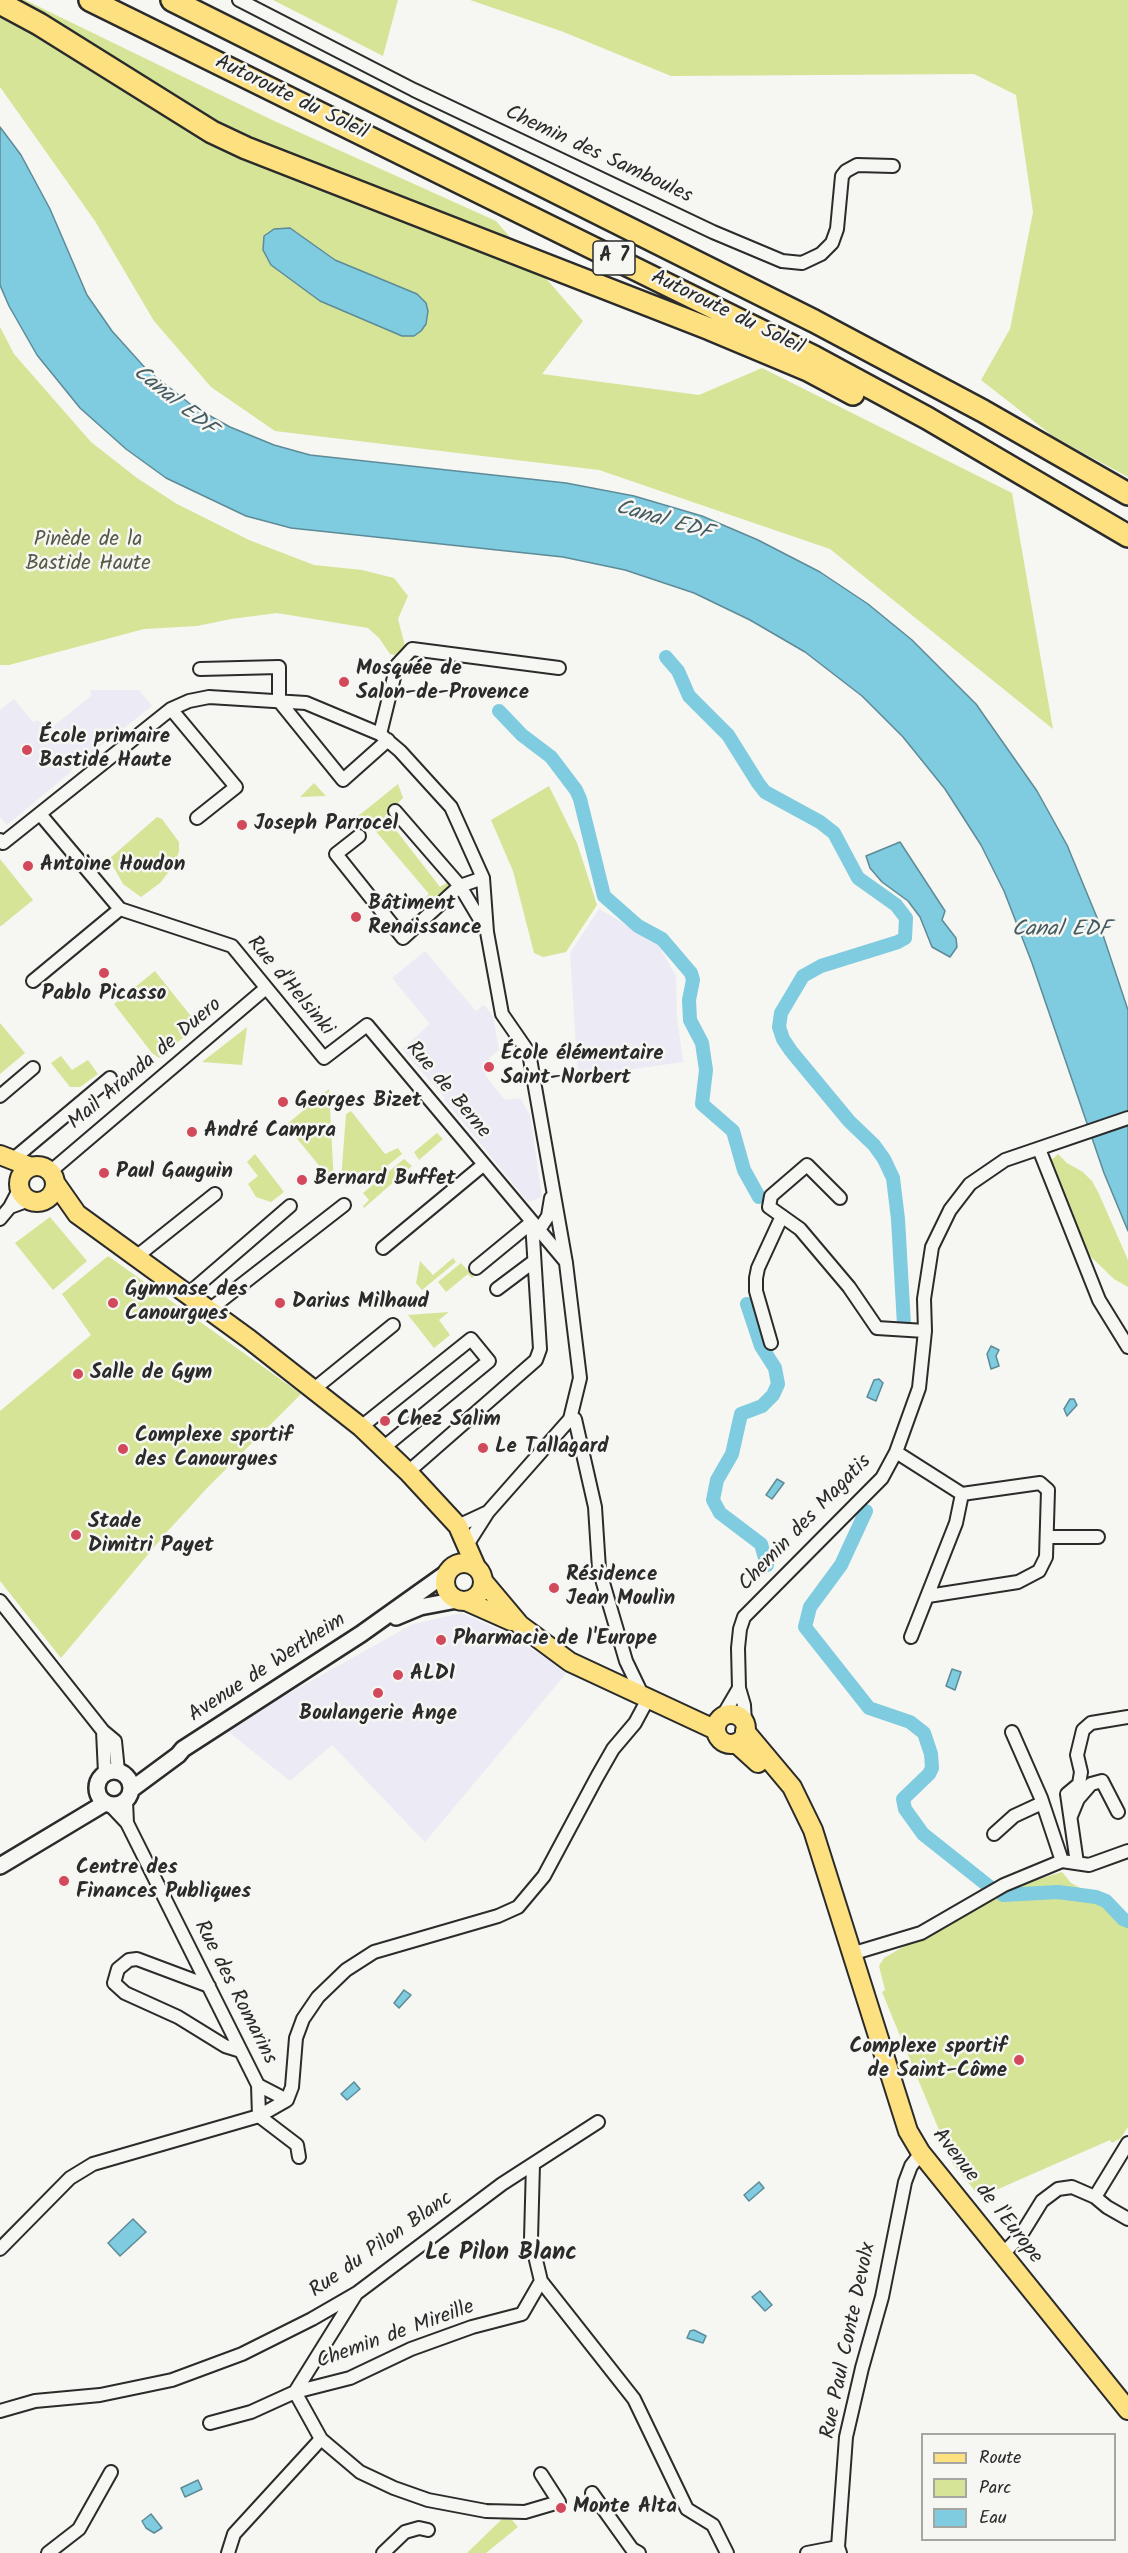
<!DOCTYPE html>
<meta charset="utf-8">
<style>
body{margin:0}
#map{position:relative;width:1128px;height:2553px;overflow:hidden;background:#f6f6f2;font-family:Kalam,sans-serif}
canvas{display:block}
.legend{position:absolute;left:921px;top:2433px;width:195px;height:108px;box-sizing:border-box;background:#f6f6f2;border:2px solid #a5a5a2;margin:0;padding:8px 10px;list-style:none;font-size:18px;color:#2b2b2b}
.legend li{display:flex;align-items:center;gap:12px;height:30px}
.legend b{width:30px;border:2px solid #a5a5a2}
</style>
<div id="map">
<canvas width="1128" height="2553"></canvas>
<ul class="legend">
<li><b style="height:8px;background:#fde080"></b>Route</li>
<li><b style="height:16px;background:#d6e497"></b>Parc</li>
<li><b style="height:16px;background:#7fcbdf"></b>Eau</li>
</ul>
</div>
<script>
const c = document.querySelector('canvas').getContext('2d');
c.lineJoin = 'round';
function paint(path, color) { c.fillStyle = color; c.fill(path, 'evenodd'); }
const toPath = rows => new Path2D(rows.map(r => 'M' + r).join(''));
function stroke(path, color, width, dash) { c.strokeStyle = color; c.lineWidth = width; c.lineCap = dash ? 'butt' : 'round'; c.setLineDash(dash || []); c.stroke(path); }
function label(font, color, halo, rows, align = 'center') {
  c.font = font + ' Kalam,sans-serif'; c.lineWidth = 5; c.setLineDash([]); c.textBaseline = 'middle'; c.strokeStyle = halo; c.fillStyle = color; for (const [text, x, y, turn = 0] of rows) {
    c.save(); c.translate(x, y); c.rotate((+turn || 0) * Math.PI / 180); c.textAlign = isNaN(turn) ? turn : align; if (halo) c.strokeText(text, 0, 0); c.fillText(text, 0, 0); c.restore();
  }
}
const built = toPath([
 [92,690,139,690,152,706,71,769,72,771,7,825,0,817,0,710,14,699,33,722,37,720,50,729,92,695,90,692],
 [599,909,657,943,676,976,677,1017,683,1062,578,1077,570,953],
 [425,951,476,1011,484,1005,493,1016,499,1050,489,1058,495,1066,485,1075,505,1100,520,1098,530,1115,542,1197,528,1202,444,1099,445,1098,402,1049,430,1024,392,978],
 [461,1613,498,1629,568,1671,425,1842,332,1745,290,1781,225,1729,413,1624]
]);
const green = toPath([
 [0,0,25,0,270,119,496,221,583,321,542,374,699,395,762,368,1012,493,1053,729,830,549,599,470,275,431,211,387,154,321,95,221,0,87],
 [273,0,398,0,383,56],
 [470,0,1128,0,1128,477,1054,437,981,380,1010,329,1033,212,1016,95,974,74,671,76,561,31],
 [0,327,14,354,91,442,137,478,177,504,249,540,314,565,362,570,394,578,408,596,398,619,405,646,395,655,390,654,379,638,368,628,277,613,231,619,197,626,144,629,9,665,0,665],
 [314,783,326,796,300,797],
 [398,784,403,798,385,816,440,887,450,881,447,891,430,904,422,900,429,894,373,828,352,821],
 [549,786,577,843,597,905,566,952,543,957,534,953,513,871,491,820],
 [157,817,162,819,179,842,179,851,175,864,160,883,141,897,123,884,109,859],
 [0,859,33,900,1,926,0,926],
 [155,971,198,1025,159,1058,152,1053,114,1004],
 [0,1023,25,1053,0,1074],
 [247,1027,242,1065,202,1062],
 [61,1056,72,1070,88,1060,98,1074,80,1087,70,1087,51,1063],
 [329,1089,334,1184,286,1125],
 [351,1111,385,1154,398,1148,402,1154,361,1187,355,1182,346,1187,341,1180,346,1114],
 [437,1133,443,1139,419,1160,414,1152],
 [255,1154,284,1192,271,1202,256,1197,248,1184,258,1176,247,1162],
 [1058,1154,1067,1163,1083,1172,1092,1181,1099,1194,1128,1260,1128,1287,1114,1279,1089,1255,1050,1161],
 [404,1159,412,1166,364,1208,363,1206,369,1200,363,1193],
 [50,1217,87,1261,53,1290,15,1243],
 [108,1256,301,1394,208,1487,166,1533,61,1658,0,1581,0,1411,91,1335,62,1294],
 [453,1258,456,1262,422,1290,416,1283,420,1261,433,1275],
 [461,1263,474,1277,472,1278,468,1274,446,1292,438,1282],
 [449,1312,439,1320,450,1335,434,1348,408,1315],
 [1062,1872,1071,1883,1088,1892,1098,1893,1112,1899,1120,1912,1128,1915,1128,2127,1121,2138,1112,2143,1110,2140,980,2197,953,2164,882,1992,885,1990,879,1966,884,1958,896,1951,995,1896,1019,1885],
 [502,2519,512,2520,518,2527,486,2553,467,2553]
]);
const water = toPath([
 [0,127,21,155,50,209,87,295,112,331,147,370,194,407,230,427,274,445,310,455,566,483,634,496,702,516,758,540,820,572,868,604,912,640,976,704,1037,791,1067,845,1098,920,1128,1010,1128,1231,1104,1173,1032,963,1004,891,981,845,945,789,903,737,862,696,805,652,750,620,694,593,625,570,563,557,291,528,246,516,166,478,126,449,80,408,37,355,9,306,0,285,0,127],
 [290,228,335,260,417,294,426,303,428,311,426,324,421,331,414,336,402,336,320,301,271,265,263,250,264,236,274,229,290,228],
 [900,842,945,911,942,920,956,938,957,947,950,957,932,947,920,917,908,901,882,882,870,868,866,856,900,842],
 [991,1346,999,1350,996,1356,999,1366,991,1369,987,1354,991,1346],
 [879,1379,883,1383,876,1401,867,1397,874,1380,879,1379],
 [1070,1399,1074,1399,1077,1405,1067,1416,1064,1409,1070,1399],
 [777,1479,784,1483,772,1499,766,1495,777,1479],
 [952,1669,961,1672,955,1690,946,1686,952,1669],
 [404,1990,411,1995,399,2008,394,2003,404,1990],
 [354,2082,360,2089,347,2100,341,2094,354,2082],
 [759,2182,764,2188,749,2201,744,2195,759,2182],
 [133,2219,146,2232,120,2256,108,2243,133,2219],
 [760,2291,772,2305,765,2311,752,2297,760,2291],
 [694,2330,706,2336,703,2343,687,2338,690,2331,694,2330],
 [198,2480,202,2489,185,2497,181,2488,198,2480],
 [151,2514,162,2528,154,2533,146,2528,142,2521,151,2514]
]);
const canal = toPath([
 [666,657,678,671,689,696,728,735,758,783,765,792,820,822,834,833,858,878,896,905,906,918,905,938,898,942,821,966,803,976,781,1013,779,1027,783,1039,791,1051,849,1121,874,1145,884,1159,893,1178,898,1219,904,1325],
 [499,711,522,735,551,757,576,790,580,799,604,896,638,926,662,939,691,973,693,980,689,1000,690,1020,702,1043,706,1070,702,1104,733,1131,744,1170,759,1197],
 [747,1304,761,1346,775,1368,778,1384,773,1395,762,1406,741,1414,732,1454,717,1480,713,1500,720,1513,761,1544,767,1565],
 [866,1511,841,1565,810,1607,805,1627,869,1708,910,1722,924,1733,931,1754,932,1768,929,1774,903,1799,905,1809,923,1834,991,1888],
 [1003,1895,1058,1892,1096,1897,1106,1901,1123,1919,1128,1921]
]);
const minor = toPath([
 [239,0,414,90,713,232,782,261,802,263,821,254,832,243,837,229,842,176,846,171,857,165,893,166],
 [200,669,279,667,279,701,343,780,388,740],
 [171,709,236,787,197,818],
 [380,734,397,665,412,649,559,668],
 [395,811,460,886,485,928],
 [40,814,120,909],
 [359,836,336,854,403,938,460,886,483,878],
 [0,840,3,843,171,709,189,701,209,697,306,703,380,734,400,751,451,807,483,878,487,932,502,1014,529,1053,566,1263,580,1378,570,1419,488,1512,467,1545],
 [120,909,232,946,324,1058,367,1025,566,1262],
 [33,981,120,909],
 [0,1096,33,1068],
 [1039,1149,1099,1300,1128,1347],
 [11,1161,110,1078],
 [51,1171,266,988],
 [840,1198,807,1165,771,1196,769,1207,800,1229,849,1287,877,1328,925,1331],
 [10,1207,29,1200],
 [0,1219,10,1207,20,1188],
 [539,1230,548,1216,551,1198],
 [383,1248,483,1165],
 [136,1257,215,1194],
 [476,1268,532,1222],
 [497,1289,533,1262],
 [188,1294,290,1206],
 [209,1310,344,1205],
 [771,1343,756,1291,756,1278,758,1268,782,1216],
 [314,1389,393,1325],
 [575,1419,595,1507,599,1569,626,1661,639,1688],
 [361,1427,471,1339,489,1361,383,1448],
 [896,1452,962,1494,1040,1483,1048,1490,1046,1557,1039,1571,1018,1582,928,1596],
 [408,1472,536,1360,540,1349,532,1222],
 [458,1526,488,1512],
 [1047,1537,1098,1537],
 [0,1601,103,1731,115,1741,118,1771],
 [911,1637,956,1523,962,1494],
 [722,1717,739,1688],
 [745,1723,744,1705,739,1688,738,1648,740,1629,744,1617,882,1478,896,1452,919,1388,925,1331,924,1299,932,1247,950,1210,970,1184,1005,1160,1128,1118],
 [103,1731,105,1773],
 [1012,1732,1041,1798,1062,1861],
 [126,1801,127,1823,258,2085,259,2116,297,2145,299,2157],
 [110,1805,127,1823],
 [1071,1816,1078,1799,1091,1784,1102,1781,1118,1812],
 [994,1834,1014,1816,1042,1803],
 [1077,1863,1067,1794,1079,1784,1081,1772,1077,1755,1083,1730,1091,1723,1128,1717],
 [851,1954,921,1933,1004,1885,1062,1861,1089,1865,1128,1851],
 [209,1986,137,1959,129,1960,118,1969,114,1983,125,1993,178,2017,225,2046,241,2051],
 [258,2085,287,2100],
 [1095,2197,1128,2143],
 [0,2249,70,2178,93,2164,259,2116,287,2100,292,2087,296,2038,303,2019,318,1997,346,1970,374,1952,498,1916,518,1907,544,1876,597,1777,613,1749,635,1723,649,1697],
 [1002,2255,1021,2235,1042,2201,1058,2189,1072,2187,1095,2197,1107,2207,1128,2219],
 [541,2281,634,2399,687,2509,713,2525,727,2553],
 [0,2411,35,2401,100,2395,172,2380,242,2354,312,2319,357,2293,502,2184,598,2122],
 [210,2423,251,2412,295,2392,356,2294],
 [321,2439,360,2472,394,2488,428,2500,486,2511,525,2512,559,2502,541,2474],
 [592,2493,632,2549,639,2553],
 [48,2553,79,2529,111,2472],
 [228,2553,234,2534,321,2439,295,2392,350,2378,411,2349,472,2327,522,2314,541,2281,531,2239,533,2164],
 [383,2553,405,2532,419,2528,428,2530],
 [807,2553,838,2547],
 [840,2553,838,2547,846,2437,862,2368,882,2297,905,2182,911,2166,921,2153]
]);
const tertiary = toPath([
 [396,1617,420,1607,457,1600],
 '97 1788a17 17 0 1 1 34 0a17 17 0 1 1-34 0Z',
 [132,1789,178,1755,183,1749,361,1634,448,1572],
 [0,1866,105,1803]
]);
const primary = toPath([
 [0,1155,31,1167],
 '19 1184a18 18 0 1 1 36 0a18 18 0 1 1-36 0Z',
 [56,1184,77,1214,249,1339,361,1427,408,1472,458,1526,476,1567],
 '445 1582a19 19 0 1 1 38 0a19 19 0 1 1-38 0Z',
 [483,1581,520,1625,570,1662,716,1730],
 [466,1601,511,1621],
 '716 1729a15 15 0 1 1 30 0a15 15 0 1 1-30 0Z',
 [745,1731,792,1787,813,1830,908,2131,921,2153,1128,2410],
 [736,1743,758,1763]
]);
const motorway = toPath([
 [90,0,814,357,927,418,1128,536],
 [172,0,814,321,983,411,1128,494],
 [0,3,39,24,212,132,246,148,710,329,808,370,853,394]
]);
const markers = [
 [344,682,6,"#d1495b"],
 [27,750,6,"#d1495b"],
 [242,825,6,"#d1495b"],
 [28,866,6,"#d1495b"],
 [356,917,6,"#d1495b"],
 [104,973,6,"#d1495b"],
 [489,1067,6,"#d1495b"],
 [283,1102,6,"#d1495b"],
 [192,1132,6,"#d1495b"],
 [104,1173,6,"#d1495b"],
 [302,1180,6,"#d1495b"],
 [113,1303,6,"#d1495b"],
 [280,1303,6,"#d1495b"],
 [78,1374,6,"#d1495b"],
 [385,1421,6,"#d1495b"],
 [483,1448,6,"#d1495b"],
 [123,1449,6,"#d1495b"],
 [76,1535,6,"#d1495b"],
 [554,1588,6,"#d1495b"],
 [441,1640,6,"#d1495b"],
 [398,1675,6,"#d1495b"],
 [378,1693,6,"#d1495b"],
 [64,1881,6,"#d1495b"],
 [1019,2060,6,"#d1495b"],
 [561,2508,6,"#d1495b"]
];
const shields = [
 [614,258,42]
];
const shieldNames = [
 ["A 7",614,258]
];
const streetNames = [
 ["Autoroute du Soleil",291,99,26],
 ["Chemin des Samboules",598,156,25],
 ["Autoroute du Soleil",727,314,26],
 ["Rue d'Helsinki",289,987,50],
 ["Mail Aranda de Duero",146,1065,-40],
 ["Rue de Berne",447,1091,50],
 ["Chemin des Magatis",806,1524,-46],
 ["Avenue de Wertheim",268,1669,-33],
 ["Rue des Romarins",234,1993,63],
 ["Avenue de l'Europe",986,2197,52],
 ["Rue du Pilon Blanc",382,2246,-35],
 ["Chemin de Mireille",396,2336,-20],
 ["Rue Paul Conte Devolx",850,2341,-78]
];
const parkNames = [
 ["Pinède de la",88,541],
 ["Bastide Haute",88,565]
];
const poiNames = [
 ["Mosquée de",356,670],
 ["Salon-de-Provence",356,694],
 ["École primaire",39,738],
 ["Bastide Haute",39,762],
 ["Joseph Parrocel",254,825],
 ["Antoine Houdon",40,866],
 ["Bâtiment",368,905],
 ["Renaissance",368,929],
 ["Pablo Picasso",104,995,"center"],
 ["École élémentaire",501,1055],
 ["Saint-Norbert",501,1079],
 ["Georges Bizet",295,1102],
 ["André Campra",204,1132],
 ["Paul Gauguin",116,1173],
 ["Bernard Buffet",314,1180],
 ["Gymnase des",125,1291],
 ["Canourgues",125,1315],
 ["Darius Milhaud",292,1303],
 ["Salle de Gym",90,1374],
 ["Chez Salim",397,1421],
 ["Complexe sportif",135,1437],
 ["des Canourgues",135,1461],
 ["Le Tallagard",495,1448],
 ["Stade",88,1523],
 ["Dimitri Payet",88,1547],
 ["Résidence",566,1576],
 ["Jean Moulin",566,1600],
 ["Pharmacie de l'Europe",453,1640],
 ["ALDI",410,1675],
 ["Boulangerie Ange",378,1715,"center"],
 ["Centre des",76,1869],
 ["Finances Publiques",76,1893],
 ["Complexe sportif",1007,2048,"right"],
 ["de Saint-Côme",1007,2072,"right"],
 ["Monte Alta",573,2508]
];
const waterNames = [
 ["Canal EDF",173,402,39],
 ["Canal EDF",663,522,16],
 ["Canal EDF",1061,931]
];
const quarterNames = [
 ["Le Pilon Blanc",501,2255]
];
paint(built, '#eceaf4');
paint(green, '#d6e497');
paint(water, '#7fcbdf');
stroke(water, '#5d8b97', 1.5);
stroke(canal, '#7fcbdf', 14);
stroke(minor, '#2b2b2b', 16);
stroke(tertiary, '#2b2b2b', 20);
stroke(primary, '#2b2b2b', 22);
stroke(motorway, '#2b2b2b', 26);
stroke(minor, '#f6f6f2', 12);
stroke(tertiary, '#f6f6f2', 15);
stroke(primary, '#fde080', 18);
stroke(motorway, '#fde080', 21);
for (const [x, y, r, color] of markers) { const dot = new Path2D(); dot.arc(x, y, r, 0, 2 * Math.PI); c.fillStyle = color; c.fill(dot); stroke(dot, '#f6f6f2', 2); }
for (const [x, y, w] of shields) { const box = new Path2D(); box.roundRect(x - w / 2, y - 17, w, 34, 4.5); c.fillStyle = '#f6f6f2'; c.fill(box); stroke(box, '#2b2b2b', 1.5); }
label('bold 20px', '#2b2b2b', null, shieldNames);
label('21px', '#2b2b2b', '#f6f6f2', streetNames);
label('21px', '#565946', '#f6f6f2', parkNames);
label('bold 21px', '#2b2b2b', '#f6f6f2', poiNames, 'left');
label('italic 22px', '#445b61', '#f6f6f2', waterNames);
label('bold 24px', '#2b2b2b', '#f6f6f2', quarterNames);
</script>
